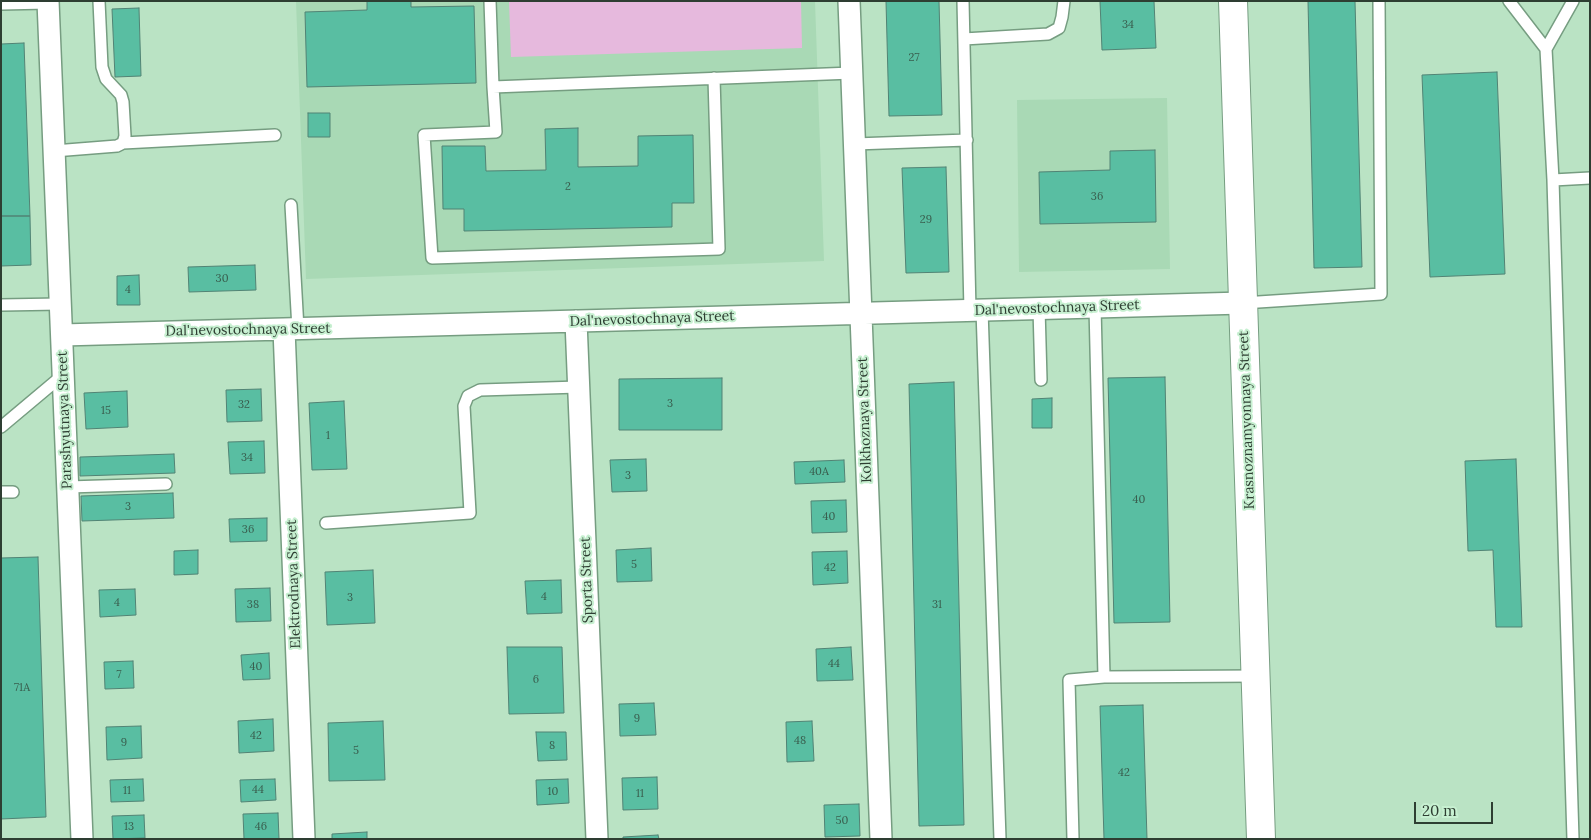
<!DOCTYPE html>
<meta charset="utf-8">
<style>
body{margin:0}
#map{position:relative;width:1591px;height:840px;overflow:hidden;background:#bae3c4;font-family:Lora,serif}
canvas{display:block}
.frame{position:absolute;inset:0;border:2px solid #2e3e32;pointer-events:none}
.scale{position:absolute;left:1414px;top:802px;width:79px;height:22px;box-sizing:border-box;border:2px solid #2e3e32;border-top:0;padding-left:6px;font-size:15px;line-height:18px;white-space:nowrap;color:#2e3e32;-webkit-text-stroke:4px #c7f0d1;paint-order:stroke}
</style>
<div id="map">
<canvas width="1591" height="840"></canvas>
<div class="frame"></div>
<div class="scale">20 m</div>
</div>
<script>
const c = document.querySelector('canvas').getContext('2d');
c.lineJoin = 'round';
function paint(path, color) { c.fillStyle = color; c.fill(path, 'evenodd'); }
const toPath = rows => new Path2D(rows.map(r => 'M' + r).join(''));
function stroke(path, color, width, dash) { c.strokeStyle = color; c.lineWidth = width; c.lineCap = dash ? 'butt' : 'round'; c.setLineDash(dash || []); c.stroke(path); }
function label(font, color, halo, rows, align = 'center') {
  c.font = font + ' Lora,serif'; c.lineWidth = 4; c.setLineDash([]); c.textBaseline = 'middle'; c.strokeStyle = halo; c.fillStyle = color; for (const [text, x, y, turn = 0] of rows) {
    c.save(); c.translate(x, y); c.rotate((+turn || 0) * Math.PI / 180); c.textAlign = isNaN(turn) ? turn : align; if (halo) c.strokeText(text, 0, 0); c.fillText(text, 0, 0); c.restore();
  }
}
const built = toPath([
 [296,1,815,1,824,261,306,279],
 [1167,98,1170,269,1019,272,1017,100]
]);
const green = toPath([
 [509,1,801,1,802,48,511,57]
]);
const building = toPath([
 [367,1,411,1,411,7,474,6,476,83,307,87,305,12,367,10,367,1],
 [886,1,939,1,942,115,889,116,886,1],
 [1100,1,1154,1,1156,48,1102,50,1100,1],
 [1308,1,1355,1,1362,267,1314,268,1308,1],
 [139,8,141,76,115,77,112,9,139,8],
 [24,43,30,216,1,216,1,44,24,43],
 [1497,72,1505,274,1430,277,1422,75,1497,72],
 [308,113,330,113,330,137,308,137,308,113],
 [578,128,578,167,638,166,638,136,693,135,694,203,672,203,672,227,464,231,464,209,443,209,442,146,485,146,486,171,546,170,545,129,578,128],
 [1155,150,1156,222,1040,224,1039,172,1110,170,1110,151,1155,150],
 [946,167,949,272,906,273,902,168,946,167],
 [1,216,30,216,31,265,1,266,1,216],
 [255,265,256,290,189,292,188,267,255,265],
 [139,275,140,305,117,305,117,276,139,275],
 [1165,377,1170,622,1114,623,1108,378,1165,377],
 [722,378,722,430,619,430,619,379,722,378],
 [954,382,964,825,919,826,909,384,954,382],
 [261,389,262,421,227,422,226,390,261,389],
 [127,391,128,427,86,429,84,393,127,391],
 [1052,398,1052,428,1032,428,1032,399,1052,398],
 [344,401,347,469,312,470,309,403,344,401],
 [264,441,265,473,230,474,228,442,264,441],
 [174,454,175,473,80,476,80,457,174,454],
 [646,459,647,491,612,492,610,460,646,459],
 [1516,459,1522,627,1496,627,1493,550,1468,551,1465,461,1516,459],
 [844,460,845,482,795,484,794,462,844,460],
 [173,493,174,518,82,521,81,496,173,493],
 [846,500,847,532,812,533,811,501,846,500],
 [267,518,267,541,230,542,229,519,267,518],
 [651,548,652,581,617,582,616,550,651,548],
 [198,550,198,574,174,575,174,551,198,550],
 [847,551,848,583,813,585,812,552,847,551],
 [38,557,46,817,1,819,1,558,38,557],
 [373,570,375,623,327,625,325,572,373,570],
 [561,580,562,613,527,614,525,581,561,580],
 [270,588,271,621,236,622,235,589,270,588],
 [135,589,136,615,100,617,99,590,135,589],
 [507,647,562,647,564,713,509,714,507,647],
 [851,647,853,680,817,681,816,649,851,647],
 [269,653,270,679,243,680,241,655,269,653],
 [133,661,134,688,105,689,104,662,133,661],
 [654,703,656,735,620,736,619,704,654,703],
 [1143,705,1147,839,1104,839,1100,706,1143,705],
 [273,719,274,751,239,753,238,721,273,719],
 [383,721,385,780,329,781,328,723,383,721],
 [812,721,814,761,787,762,786,722,812,721],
 [141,726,142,758,107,760,106,727,141,726],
 [536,732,566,732,567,760,538,761,536,732],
 [657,777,658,809,623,810,622,778,657,777],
 [143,779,144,801,111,802,110,780,143,779],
 [275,779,276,800,241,802,240,780,275,779],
 [568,779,569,803,537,805,536,780,568,779],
 [859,804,860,836,825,837,824,805,859,804],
 [278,813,279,839,244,839,243,814,278,813],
 [144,815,145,838,113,839,112,816,144,815],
 [367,832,367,839,332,839,332,834,367,832],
 [658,835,659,839,623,839,623,837,658,835]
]);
const service = toPath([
 [490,1,493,87,852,73],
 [963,1,970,311],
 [1509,1,1546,49],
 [1,4,48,3],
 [964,39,1048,34,1059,28,1062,17,1064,1],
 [493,87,496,132,424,135,432,258,719,249,714,78],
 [123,143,275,135],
 [855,144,967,140],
 [54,151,117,146,123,143,125,136,123,102,121,95,106,79,102,67,99,1],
 [1553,180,1590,178],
 [291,205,298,329],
 [1243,303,1381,294,1379,1],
 [1,305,60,304],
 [1095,307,1104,677],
 [1039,308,1041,380],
 [982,310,1000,839],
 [1,427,63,375],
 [68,487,166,484],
 [1,492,13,492],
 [326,523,470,513,464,406,468,396,480,390,579,387],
 [1073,839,1069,680,1104,677,1256,676],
 [1573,839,1553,180,1546,49,1573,1]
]);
const minor = toPath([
 [48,1,82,839],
 [849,1,881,839],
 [576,321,597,839],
 [284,329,304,839],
 [62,335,1243,303]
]);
const tertiary = toPath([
 [1233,1,1261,839]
]);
const numberNames = [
 ["34",1128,25],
 ["27",914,58],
 ["2",568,187],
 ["36",1097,197],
 ["29",926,220],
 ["30",222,279],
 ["4",128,290],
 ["3",670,404],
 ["32",244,405],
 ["15",106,411],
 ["1",328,436],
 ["34",247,458],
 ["40А",819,472],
 ["3",628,476],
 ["40",1139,500],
 ["3",128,507],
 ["40",829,517],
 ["36",248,530],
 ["5",634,565],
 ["42",830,568],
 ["4",544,597],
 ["3",350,598],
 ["4",117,603],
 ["38",253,605],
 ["31",937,605],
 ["44",834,664],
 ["40",256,667],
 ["7",119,675],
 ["6",536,680],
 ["71А",22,688],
 ["9",637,719],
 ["42",256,736],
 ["48",800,741],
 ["9",124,743],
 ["8",552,746],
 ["5",356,751],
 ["42",1124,773],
 ["44",258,790],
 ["11",127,791],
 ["10",553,792],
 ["11",640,794],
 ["50",842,821],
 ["13",129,827],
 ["46",261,827]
];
const streetNames = [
 ["Dal'nevostochnaya Street",1057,308,-2],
 ["Dal'nevostochnaya Street",652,319,-2],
 ["Dal'nevostochnaya Street",248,330,-1],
 ["Parashyutnaya Street",65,420,-92],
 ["Kolkhoznaya Street",865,420,-92],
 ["Krasnoznamyonnaya Street",1247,420,-92],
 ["Sporta Street",587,580,-92],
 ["Elektrodnaya Street",294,584,-92]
];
paint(built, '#a9d9b5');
paint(green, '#e6b9dd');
paint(building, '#59bea2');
stroke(building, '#518374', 1);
stroke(service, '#769d81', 14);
stroke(minor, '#769d81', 24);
stroke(tertiary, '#769d81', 30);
stroke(service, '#fff', 11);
stroke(minor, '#fff', 21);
stroke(tertiary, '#fff', 28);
label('11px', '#395e4e', null, numberNames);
label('14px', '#2e3e32', '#c7f0d1', streetNames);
</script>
